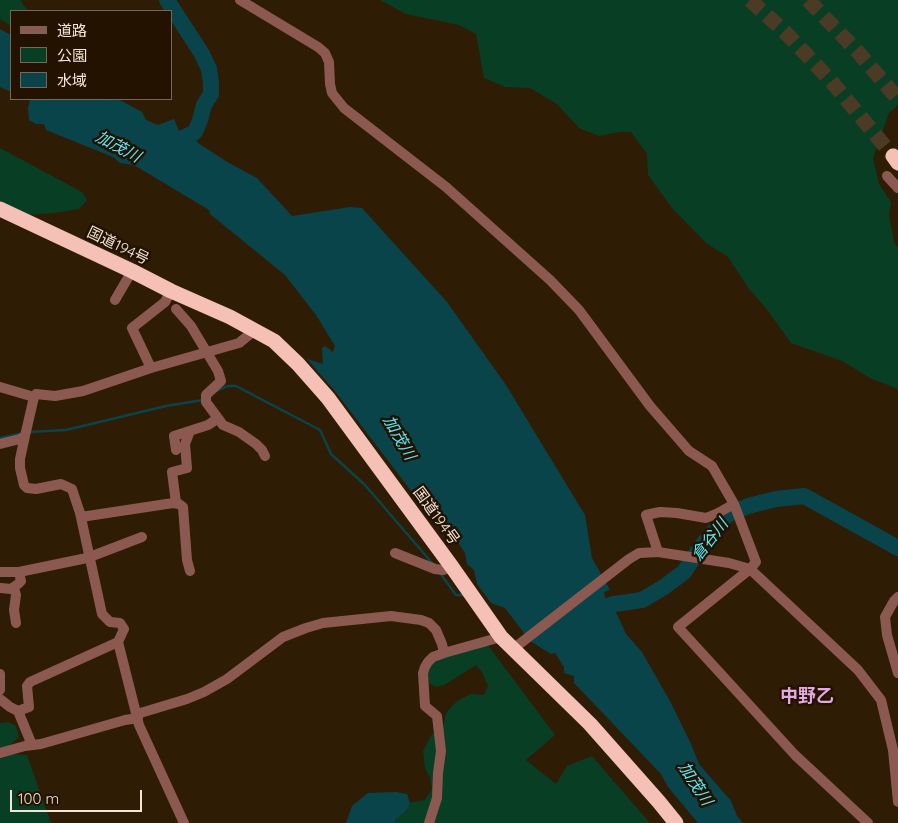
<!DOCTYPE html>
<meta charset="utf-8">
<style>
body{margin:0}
#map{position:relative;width:898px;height:823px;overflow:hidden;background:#2e1c04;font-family:Quicksand,"Noto Sans JP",sans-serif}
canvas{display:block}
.legend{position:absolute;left:10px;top:10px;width:162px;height:90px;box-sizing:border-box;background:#241200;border:1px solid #766756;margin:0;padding:6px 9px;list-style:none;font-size:15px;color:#f2e6d8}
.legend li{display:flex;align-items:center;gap:10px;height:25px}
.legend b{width:25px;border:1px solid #766756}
.scale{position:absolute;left:10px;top:790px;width:132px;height:22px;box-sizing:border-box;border:2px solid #f2e6d8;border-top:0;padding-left:6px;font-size:15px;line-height:18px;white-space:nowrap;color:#f2e6d8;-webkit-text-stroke:4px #241200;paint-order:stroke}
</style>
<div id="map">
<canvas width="898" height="823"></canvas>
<ul class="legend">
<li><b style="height:6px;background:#8c5950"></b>道路</li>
<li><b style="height:14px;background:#083f24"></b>公園</li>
<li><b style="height:14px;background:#0a444b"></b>水域</li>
</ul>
<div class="scale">100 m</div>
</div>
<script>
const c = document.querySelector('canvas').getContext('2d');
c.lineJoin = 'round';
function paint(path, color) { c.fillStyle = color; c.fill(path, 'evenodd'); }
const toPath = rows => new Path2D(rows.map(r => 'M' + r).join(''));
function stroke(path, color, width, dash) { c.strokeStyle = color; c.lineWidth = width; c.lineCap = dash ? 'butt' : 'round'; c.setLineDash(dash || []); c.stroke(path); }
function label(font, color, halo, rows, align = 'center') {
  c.font = font + ' Quicksand,"Noto Sans JP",sans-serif'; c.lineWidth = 5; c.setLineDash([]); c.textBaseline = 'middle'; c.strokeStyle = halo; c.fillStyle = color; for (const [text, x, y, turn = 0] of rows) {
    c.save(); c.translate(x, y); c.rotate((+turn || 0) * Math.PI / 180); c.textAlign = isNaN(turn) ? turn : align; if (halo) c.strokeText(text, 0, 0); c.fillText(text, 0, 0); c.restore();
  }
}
const green = toPath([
 [0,0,21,0,23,5,29,11,11,11,11,26,0,19],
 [380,0,898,0,898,105,889,113,873,158,879,184,891,202,889,215,894,242,898,248,898,389,872,379,842,361,791,343,765,307,749,289,728,257,706,243,672,208,648,175,647,154,631,132,620,132,599,136,579,128,557,104,530,88,505,87,484,78,476,34,459,25,406,14],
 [0,148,82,192,87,200,79,209,54,213,27,215,0,201],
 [487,644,555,735,526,760,556,784,567,766,592,756,650,823,395,823,395,820,406,811,410,803,425,800,432,789,430,777,425,768,423,751,432,734,443,727,446,713,457,701,471,694,484,695,488,686,482,672,476,665,444,685,436,687,429,683,427,674,432,665,441,658],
 [8,722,16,726,19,737,9,746,13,754,27,755,51,823,0,823,0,723]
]);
const water = toPath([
 [0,29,11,35,11,92,0,87],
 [28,99,118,99,142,112,146,120,158,125,174,119,179,131,194,137,198,143,229,163,257,178,292,216,350,207,362,208,447,302,506,385,585,515,592,558,610,590,604,592,607,609,615,610,626,634,642,652,671,703,691,744,699,764,731,801,737,816,743,823,698,823,668,787,661,774,574,683,574,676,564,673,564,667,555,653,551,654,530,641,505,608,491,603,477,584,474,570,467,564,465,553,448,527,425,509,334,390,307,359,323,364,322,348,325,346,333,352,335,346,316,315,285,275,210,214,209,210,134,165,120,163,113,157,46,130,44,124,36,124,29,120,28,108,30,100],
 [396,792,407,794,410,803,406,811,395,820,395,823,346,823,352,806,368,793]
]);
const stream = toPath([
 [217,391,227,386,236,386,320,430,331,454,365,485,433,564],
 [29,432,66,430,166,406,203,400],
 [0,438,24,433],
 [440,573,456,595,465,595]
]);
const river = toPath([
 [167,0,202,54,209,69,211,83,211,94,204,105,200,120,195,132,179,140,169,142],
 [586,612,614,604,642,600,664,587,684,572,700,548,727,515,748,506,776,499,804,496,898,548]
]);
const highwayTunnel = toPath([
 [750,0,785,32,831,81,893,156],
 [808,0,858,52,898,99]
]);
const minor = toPath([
 [240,0,318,47,325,53,329,62,330,84,332,93,344,108,446,187,550,280,579,310,650,406,689,451,712,466,734,504,756,562,750,569,729,563,658,552,639,553,629,559,513,649],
 [887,176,898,188],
 [115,300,132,271],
 [176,309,191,326,218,371,221,381,206,395,206,402,223,425,239,432,256,444,262,450,265,456],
 [151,368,132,328,165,302,171,291],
 [0,387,34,397],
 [25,436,20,459,20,468,24,485,27,488,36,489,61,484,72,489,80,513,102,614,110,622,120,623,124,629,118,642,139,725,184,823],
 [0,444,20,439,25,436,34,397,36,394,55,396,83,391,151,368,239,343,255,330],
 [176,450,174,436,208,425,217,419],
 [176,503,172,472,187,468,185,444,190,431],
 [81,517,173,503,179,504,183,507,187,560,190,571],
 [658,552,646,515,660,512,677,513,706,518,718,513,734,504],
 [395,553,435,569,443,570,452,567],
 [0,572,19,572,87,558,142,537],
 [1,588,11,589,18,584,21,581,19,572],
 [14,588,16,595,14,610,16,623],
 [898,597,894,601,885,617,887,635,898,673],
 [0,674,0,690],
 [0,699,10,707,18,711,32,745],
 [18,711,29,707,27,686,30,682,118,642],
 [137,714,187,699,204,692,227,679,283,637,306,628,323,623,391,616,421,620,429,623,436,630,442,644,444,653],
 [0,753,25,746,41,744,125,720,138,718],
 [429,823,437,798,438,773,441,751,437,716,425,706,423,673,425,667,428,662,433,657,444,653,501,637],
 [868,823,795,755,678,627,750,569,858,670,881,700,893,750,898,802]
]);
const highway = toPath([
 [893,156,898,163],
 [0,209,132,271,171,291,230,317,274,341,298,364,328,398,452,567,501,637,590,724,659,802,676,823]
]);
const streetNames = [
 ["国道194号",118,246,26],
 ["国道194号",436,516,54]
];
const waterNames = [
 ["加茂川",118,147,28],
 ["加茂川",399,438,60],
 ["倉谷川",710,540,-52],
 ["加茂川",695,784,57]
];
const quarterNames = [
 ["中野乙",807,697]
];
paint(green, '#083f24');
paint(water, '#0a444b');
stroke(stream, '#0a444b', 2.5);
stroke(river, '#0a444b', 16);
stroke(highwayTunnel, '#4b3a24', 15, [15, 8]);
stroke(minor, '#8c5950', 10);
stroke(highway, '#f5c1b7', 15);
label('15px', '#f2e6d8', '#241200', streetNames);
label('italic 16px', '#58e9fc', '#241200', waterNames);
label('bold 18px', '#e2a9e2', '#241200', quarterNames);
</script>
